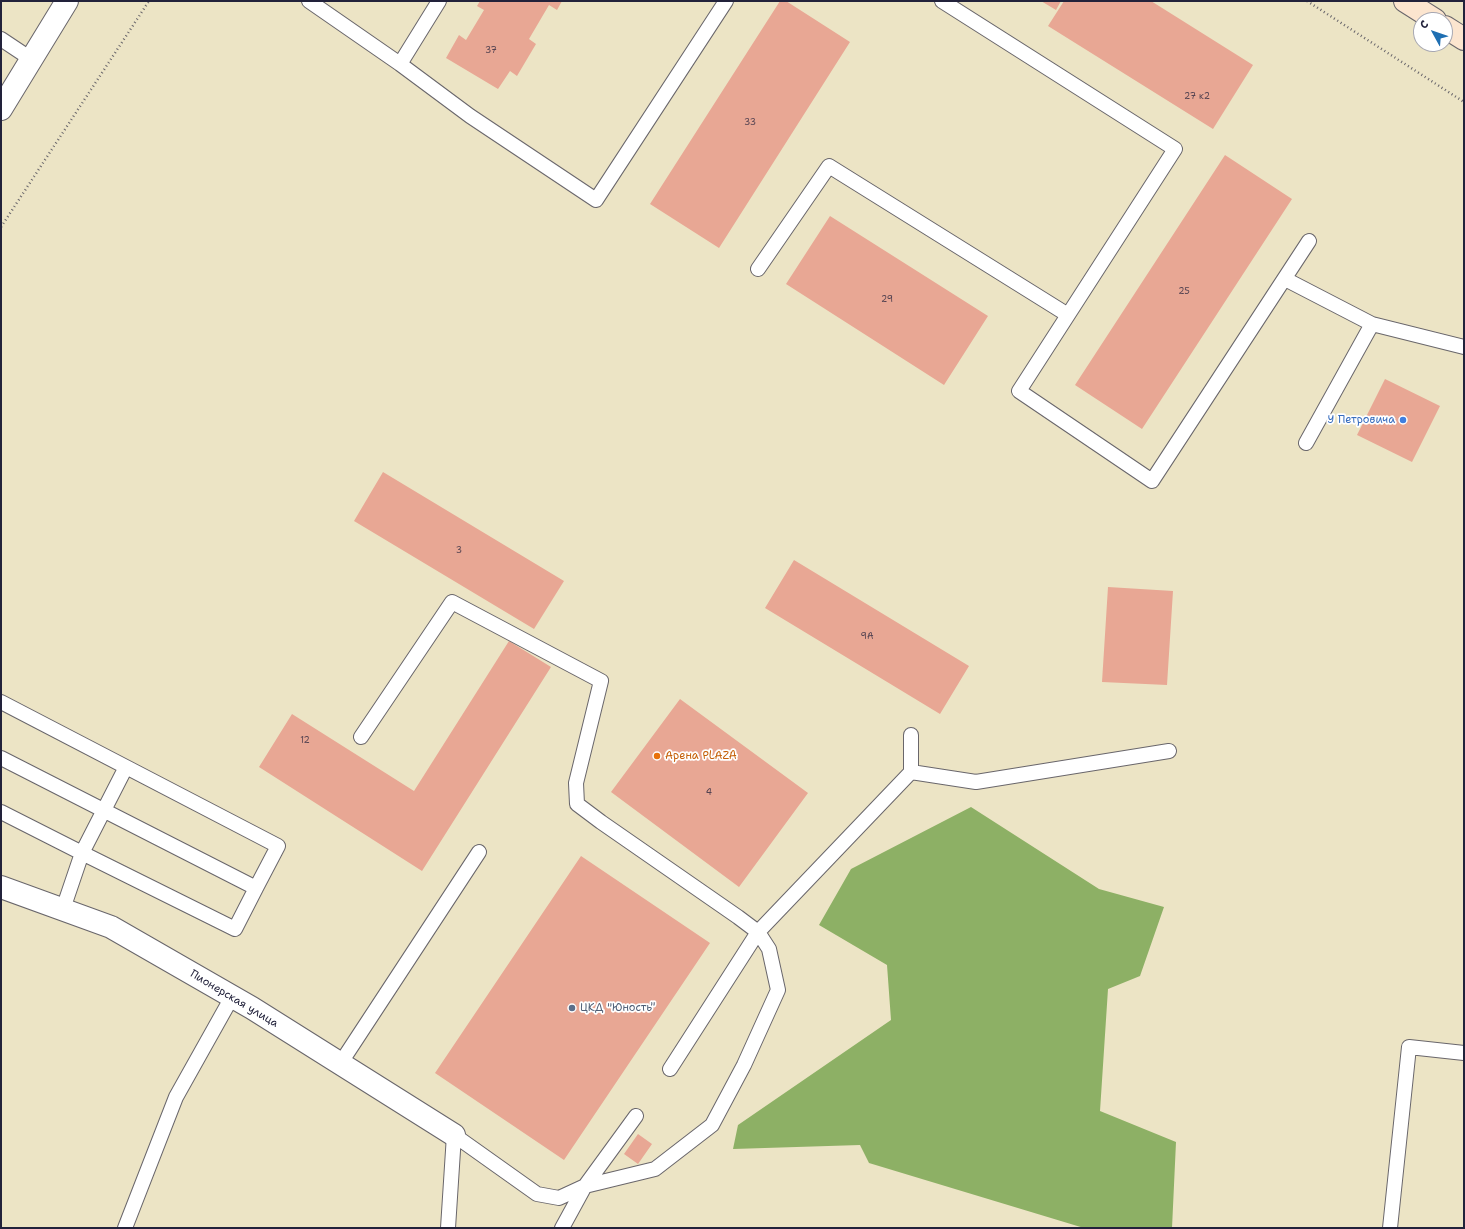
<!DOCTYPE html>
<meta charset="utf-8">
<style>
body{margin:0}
#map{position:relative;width:1465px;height:1229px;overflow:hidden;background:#ece4c5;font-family:"Shantell Sans",sans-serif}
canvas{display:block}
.frame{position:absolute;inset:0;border:2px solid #22223b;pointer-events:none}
.north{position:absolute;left:1413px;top:12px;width:40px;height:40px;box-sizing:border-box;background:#fff;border:1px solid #a7a7b1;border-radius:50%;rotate:310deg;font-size:11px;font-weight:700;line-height:16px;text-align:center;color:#22223b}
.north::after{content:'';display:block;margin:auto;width:14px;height:18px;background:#1f6fb2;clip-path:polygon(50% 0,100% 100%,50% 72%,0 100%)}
</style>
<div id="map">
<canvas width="1465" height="1229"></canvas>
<div class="frame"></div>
<div class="north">С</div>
</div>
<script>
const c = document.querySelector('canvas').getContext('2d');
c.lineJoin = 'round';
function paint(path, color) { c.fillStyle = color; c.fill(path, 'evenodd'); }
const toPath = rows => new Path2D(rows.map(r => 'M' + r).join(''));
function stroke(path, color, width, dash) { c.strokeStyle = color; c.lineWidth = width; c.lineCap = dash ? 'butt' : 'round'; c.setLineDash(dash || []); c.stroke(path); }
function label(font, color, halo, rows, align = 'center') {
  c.font = font + ' "Shantell Sans",sans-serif'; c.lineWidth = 3.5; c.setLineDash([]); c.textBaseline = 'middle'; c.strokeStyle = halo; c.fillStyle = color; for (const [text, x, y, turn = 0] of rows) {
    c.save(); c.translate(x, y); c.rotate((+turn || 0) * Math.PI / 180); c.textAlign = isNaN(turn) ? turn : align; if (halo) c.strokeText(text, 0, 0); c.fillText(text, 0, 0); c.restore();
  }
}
const forest = toPath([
 [971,807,1099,889,1164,907,1140,976,1108,989,1100,1111,1176,1142,1172,1228,1084,1228,869,1163,860,1145,733,1149,738,1125,891,1020,887,965,819,925,851,869]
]);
const building = toPath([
 [480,1,562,1,557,10,549,5,529,39,536,44,517,76,510,71,498,89,446,58,459,35,466,40,484,10,477,6],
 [780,1,786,1,850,42,719,248,650,204],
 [1041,1,1061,1,1056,10],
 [1064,1,1151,1,1253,65,1213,129,1048,26],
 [1225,155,1292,199,1142,429,1075,385],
 [830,216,988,316,944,385,786,284],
 [1385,379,1440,406,1412,462,1357,435],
 [383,472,564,581,534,629,354,521],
 [794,560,969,666,940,714,765,608],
 [1108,587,1173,591,1167,685,1102,682],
 [509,641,551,667,422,871,259,767,292,714,414,791],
 [680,699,808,793,739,887,611,792],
 [581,856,710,943,564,1160,435,1073],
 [638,1134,652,1144,638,1164,624,1154]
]);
const path = toPath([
 [1307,1,1464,102],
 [1,227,149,1]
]);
const service = toPath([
 [309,1,400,64],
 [439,1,400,64,470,116,596,200,726,1],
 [942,1,1175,149,1019,391,1152,481,1309,241],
 [1,39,31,59],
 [758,269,829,166,1068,315],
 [1285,279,1372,324],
 [1306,443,1372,324,1464,347],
 [1,702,278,846,256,888,1,758],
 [361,737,452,602,601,681,576,783,577,804,601,822,738,917,758,932,769,949,778,990,744,1065,712,1125,655,1169,585,1186,559,1198,537,1194,454,1135],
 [126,767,82,853,235,929,256,888],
 [911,772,976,782,1169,751],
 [1,812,82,853,63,909],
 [340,1064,479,852],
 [670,1069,758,932,911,772,911,735],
 [125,1228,176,1097,232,997],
 [448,1228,454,1135],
 [562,1228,585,1186,636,1116],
 [1390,1228,1409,1047,1464,1053]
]);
const minor = toPath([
 [1,887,111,927,252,1008,454,1135]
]);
const tertiary = toPath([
 [1,109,67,1]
]);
const secondary = toPath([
 [1405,1,1435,20],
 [1445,27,1464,39]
]);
const markers = [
 [1403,420,4,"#3f7fe0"],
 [657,756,4,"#e8710a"],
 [572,1008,4,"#5c6f8a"]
];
const numberNames = [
 ["37",491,51],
 ["27 к2",1197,97],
 ["33",750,123],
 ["25",1184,292],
 ["29",887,300],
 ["3",459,551],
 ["9А",867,637],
 ["12",305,741],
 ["4",709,793]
];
const shopNames = [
 ["У Петровича",1395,420]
];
const foodNames = [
 ["Арена PLAZA",665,756]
];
const streetNames = [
 ["Пионерская улица",234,999,31]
];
const serviceNames = [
 ["ЦКД \"Юность\"",580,1008]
];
paint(forest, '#8db065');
paint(building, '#e8a794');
stroke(service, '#69666b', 16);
stroke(minor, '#69666b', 24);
stroke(tertiary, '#69666b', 24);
stroke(secondary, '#69666b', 24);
stroke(path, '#69666b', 2.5, [1, 3]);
stroke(service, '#fff', 14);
stroke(minor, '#fff', 22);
stroke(tertiary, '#fff', 22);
stroke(secondary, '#fce5cf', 22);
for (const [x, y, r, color] of markers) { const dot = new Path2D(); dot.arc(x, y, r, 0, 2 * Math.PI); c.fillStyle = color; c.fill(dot); stroke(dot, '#fff', 1.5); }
label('9px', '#544351', null, numberNames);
label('11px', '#366cbe', '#fff', shopNames, 'right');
label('11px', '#c56008', '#fff', foodNames, 'left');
label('11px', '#22223b', '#fff', streetNames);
label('11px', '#4e5e75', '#fff', serviceNames, 'left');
</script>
